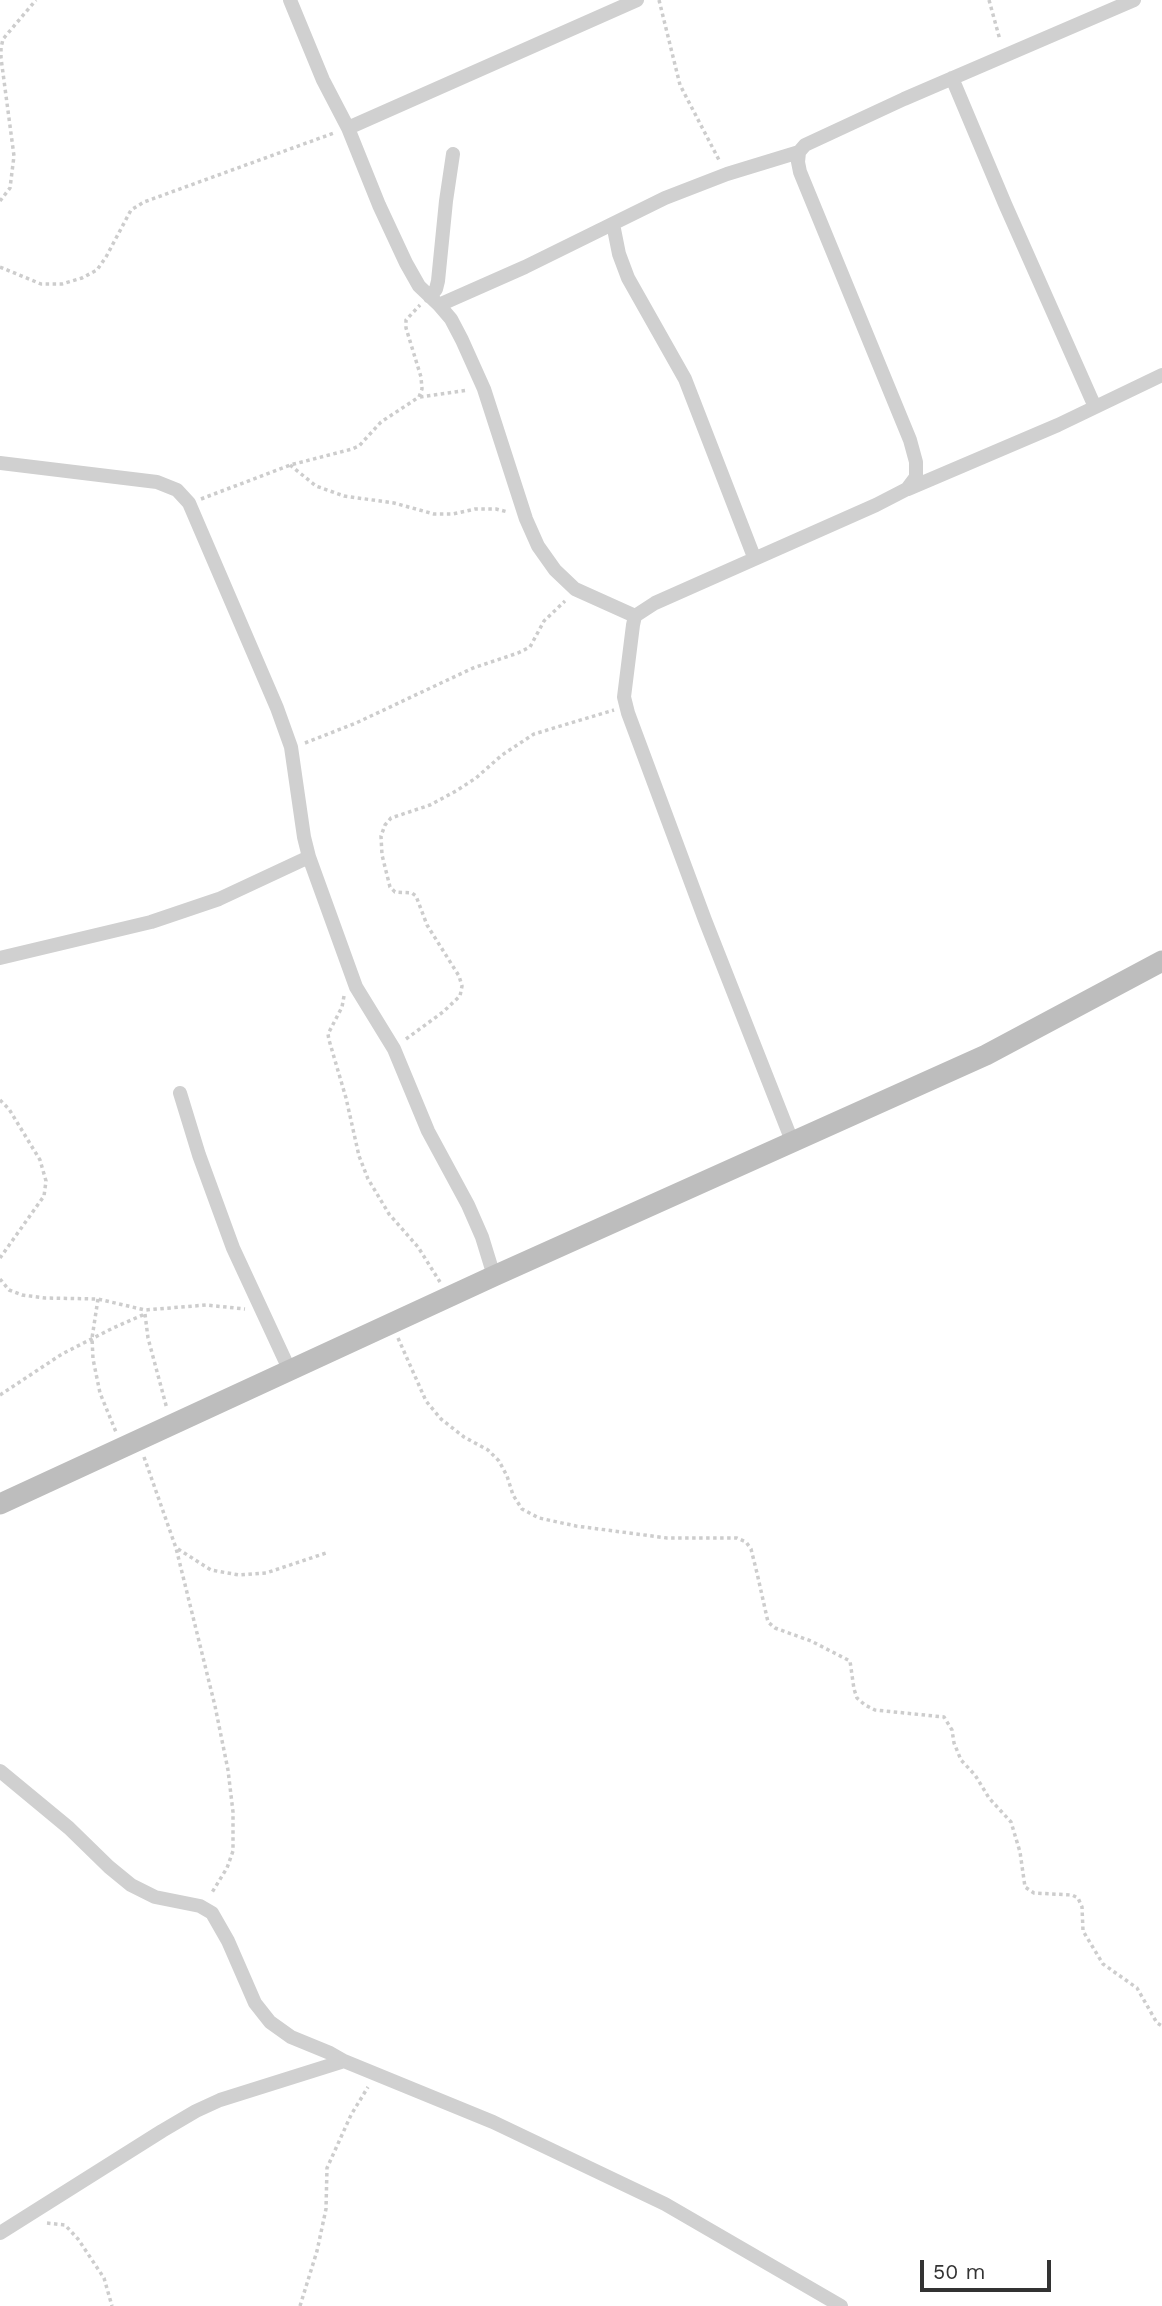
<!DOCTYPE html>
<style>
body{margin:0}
#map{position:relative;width:1162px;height:2306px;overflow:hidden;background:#fff;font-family:"Work Sans",sans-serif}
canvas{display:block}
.scale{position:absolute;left:920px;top:2260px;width:131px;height:32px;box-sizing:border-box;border:4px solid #333;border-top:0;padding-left:9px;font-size:21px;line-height:24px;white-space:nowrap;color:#333;-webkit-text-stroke:5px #fff;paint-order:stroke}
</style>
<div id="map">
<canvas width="1162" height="2306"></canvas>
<div class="scale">50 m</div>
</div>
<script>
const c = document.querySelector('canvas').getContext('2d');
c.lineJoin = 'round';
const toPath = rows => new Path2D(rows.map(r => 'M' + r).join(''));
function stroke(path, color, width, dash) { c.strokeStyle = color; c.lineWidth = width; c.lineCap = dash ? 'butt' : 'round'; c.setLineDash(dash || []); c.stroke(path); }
const path = toPath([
 [659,0,680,85,719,160],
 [989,0,1000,40],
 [0,201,10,188,14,156,1,58,1,48,3,39,36,0],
 [0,267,41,284,62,284,82,278,97,270,106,257,131,210,144,202,334,133],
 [420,397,468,390],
 [290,465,316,486,344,496,394,503,434,514,453,514,475,509,496,509,508,512],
 [201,499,290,465,352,449,359,446,381,422,419,397,422,389,421,377,406,328,406,320,420,305],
 [305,743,356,723,473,668,518,653,530,647,544,621,565,601],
 [344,996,342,1007,328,1034,329,1040,346,1098,359,1156,368,1179,389,1214,418,1247,440,1282],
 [406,1039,443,1012,460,996,462,986,459,976,427,925,416,896,412,893,395,892,390,887,382,855,381,836,385,825,391,818,430,805,456,791,476,778,502,755,534,734,614,710],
 [0,1100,9,1109,40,1160,46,1181,44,1196,0,1258],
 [0,1279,9,1290,22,1295,45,1298,98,1299,145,1310,206,1305,245,1309],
 [98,1299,92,1338,93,1359,100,1393,116,1432],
 [145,1314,148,1338,167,1409],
 [398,1338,426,1401,441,1419,464,1437,488,1450,499,1461,507,1476,513,1495,522,1509,539,1518,576,1526,667,1538,737,1538,746,1542,751,1549,757,1573,768,1622,775,1628,811,1641,850,1661,854,1689,857,1698,865,1705,875,1710,944,1717,952,1730,954,1743,961,1760,975,1775,989,1798,1011,1822,1020,1852,1025,1887,1034,1893,1072,1895,1078,1898,1082,1907,1083,1931,1103,1964,1137,1988,1157,2023,1162,2026],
 [0,1395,62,1354,113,1328,145,1314],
 [144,1457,176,1548,215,1706,228,1770,233,1812,233,1851,227,1868,211,1894],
 [178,1549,211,1570,239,1575,266,1573,326,1553],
 [47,2223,65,2225,78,2239,104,2278,112,2306],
 [300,2306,317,2251,326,2209,327,2168,351,2115,368,2087]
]);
const street = toPath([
 [290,0,323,80,348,128,379,205,406,263,419,286,439,305,451,319,462,340,484,389,526,519,538,546,555,570,575,589,635,616],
 [952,78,1005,204,1095,407],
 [348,128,637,0],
 [613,224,619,254,628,278,685,379,754,557],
 [430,297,436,289,438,281,446,201,453,154],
 [439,305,525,267,665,198,727,174,799,152],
 [0,463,157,482,177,490,189,503,277,708,291,747,304,837,309,857,356,987,394,1049,428,1131,468,1205,482,1237,494,1276],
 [908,489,1058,425,1162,375],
 [0,958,151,922,219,899,309,857],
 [180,1093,199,1155,233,1248,290,1371],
 [792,1141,705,920,628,713,624,697,633,625,635,616,655,603,876,505,907,489,916,477,916,462,910,440,800,172,798,162,799,152,805,145,904,99,1134,0],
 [0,1771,69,1828,109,1867,131,1885,155,1897,200,1906,212,1913,228,1941,255,2003,270,2022,291,2037,330,2053,344,2061],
 [0,2233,162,2131,196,2111,220,2100,344,2061,493,2122,665,2204,841,2306]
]);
const secondary = toPath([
 [0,1504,494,1276,986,1055,1162,961]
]);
stroke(path, '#cdcdcd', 3.5, [3.5, 3.5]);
stroke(street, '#d0d0d0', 14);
stroke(secondary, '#bdbdbd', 21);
</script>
